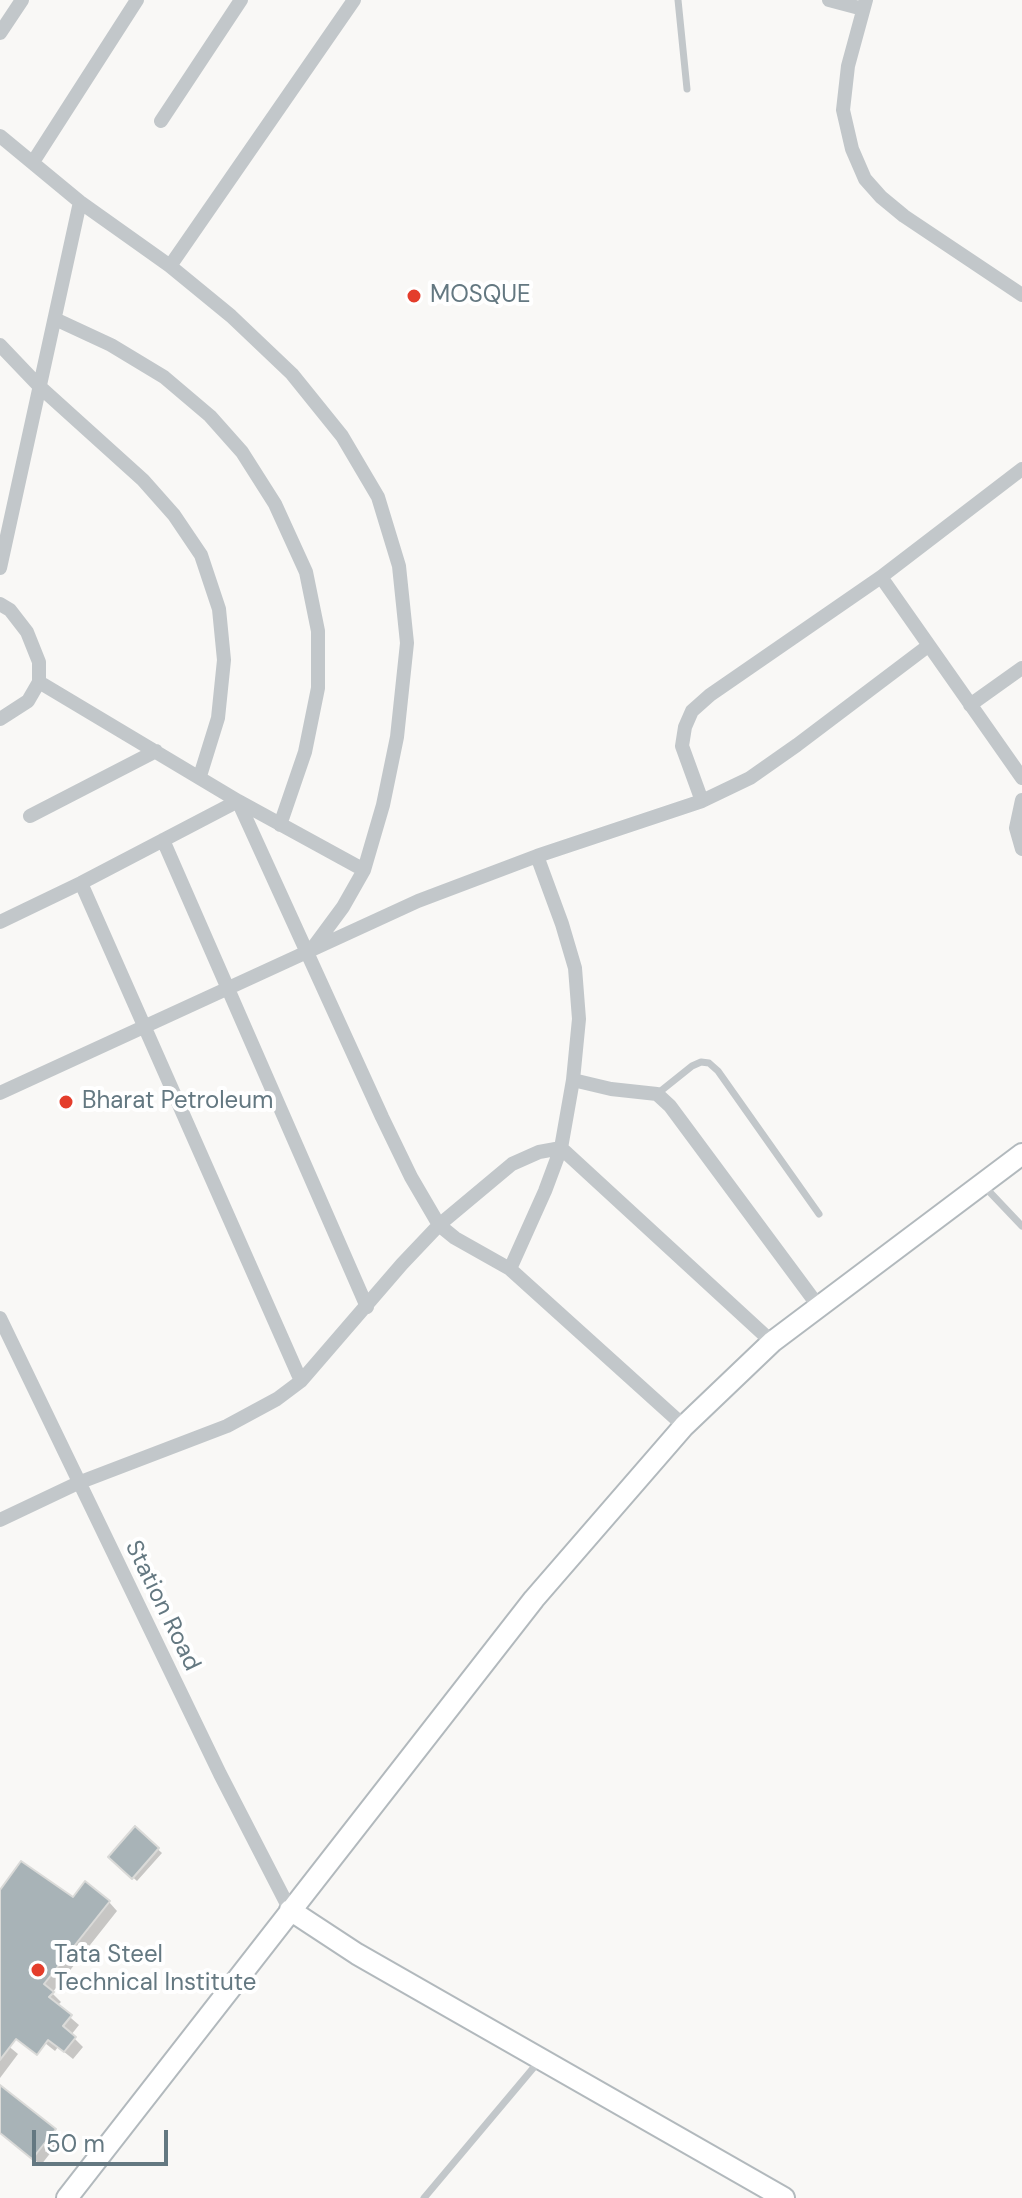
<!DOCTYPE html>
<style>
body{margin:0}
#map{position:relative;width:1022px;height:2198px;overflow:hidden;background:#f9f8f6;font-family:"DM Sans",sans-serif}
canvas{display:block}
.scale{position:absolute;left:32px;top:2130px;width:136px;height:36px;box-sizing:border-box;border:4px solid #647881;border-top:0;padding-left:10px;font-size:24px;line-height:28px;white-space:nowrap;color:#647881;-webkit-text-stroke:6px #fff;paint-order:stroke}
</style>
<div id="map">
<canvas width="1022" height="2198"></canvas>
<div class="scale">50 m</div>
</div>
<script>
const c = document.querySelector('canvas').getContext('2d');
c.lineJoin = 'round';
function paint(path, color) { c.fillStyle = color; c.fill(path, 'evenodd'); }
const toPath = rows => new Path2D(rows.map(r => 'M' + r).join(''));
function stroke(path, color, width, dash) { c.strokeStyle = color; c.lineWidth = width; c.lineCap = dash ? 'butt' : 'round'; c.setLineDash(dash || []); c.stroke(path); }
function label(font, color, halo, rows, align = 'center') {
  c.font = font + ' "DM Sans",sans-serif'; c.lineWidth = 8; c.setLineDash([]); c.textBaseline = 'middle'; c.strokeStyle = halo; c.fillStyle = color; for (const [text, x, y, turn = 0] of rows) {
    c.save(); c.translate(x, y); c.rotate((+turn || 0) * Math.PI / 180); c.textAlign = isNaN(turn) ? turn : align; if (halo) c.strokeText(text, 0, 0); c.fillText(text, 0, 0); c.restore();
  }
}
const shadow = toPath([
 [135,1829,162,1853,137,1881,110,1857],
 [0,1894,109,1902,117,1911,52,1993,61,2002,57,2006,79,2025,71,2035,83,2047,73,2059,58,2047,55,2051,0,2007],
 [0,2039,18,2054,0,2078],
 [0,2087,62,2138,41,2165,0,2133]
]);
const building = toPath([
 [135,1826,159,1848,132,1879,108,1857,135,1826],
 [21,1861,73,1897,85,1881,110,1901,44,1984,54,1992,49,1997,72,2015,63,2026,76,2037,64,2052,48,2040,37,2055,16,2039,0,2060,0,1890,21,1861],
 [0,2085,56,2129,32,2159,0,2133,0,2085]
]);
const lane = toPath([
 [678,0,687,89],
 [657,1094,692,1066,701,1062,709,1063,718,1071,819,1214],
 [983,1185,1022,1226],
 [424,2198,540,2060]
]);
const street = toPath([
 [829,0,863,9],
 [866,0,848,66,843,110,852,149,865,179,881,197,904,216,1022,295],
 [0,33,22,0],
 [161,121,241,0],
 [0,136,80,202,170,266,231,316,292,374,342,436,378,497,399,566,407,643,397,737,383,805,364,870,343,907,312,949],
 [33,162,137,0],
 [170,266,354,0],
 [55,319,111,345,164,377,210,416,242,452,275,504,306,572,318,631,318,688,305,752,280,825],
 [0,345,40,387,143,480,174,515,201,555,219,609,224,660,218,718,200,776],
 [0,568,80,202],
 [881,577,1022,778],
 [0,604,10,610,27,632,39,662,39,682,28,701,0,719],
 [39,682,238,801,364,870],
 [970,705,1022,668],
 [1022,800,1016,828,1022,849],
 [702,801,682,746,685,727,692,711,710,695,881,577,1022,469],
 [30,816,156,751],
 [163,840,367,1307],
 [81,883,301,1381],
 [0,922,81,883,238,801,382,1117,411,1177,439,1225,455,1238,510,1269,684,1426],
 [573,1080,611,1089,657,1094,670,1106,819,1307],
 [0,1093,418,901,537,856,702,801,750,778,797,745,928,646],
 [510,1269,545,1191,561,1148,573,1080,579,1019,575,968,562,924,537,856],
 [0,1318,220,1774,290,1910],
 [0,1520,78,1483,227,1426,277,1399,301,1381,402,1264,439,1225,512,1164,539,1152,561,1148,772,1342]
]);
const secondary = toPath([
 [290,1910,357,1954,784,2198],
 [67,2198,534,1599,684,1426,772,1342,1022,1154]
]);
const markers = [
 [414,296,8,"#e43d2b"],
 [66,1102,8,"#e43d2b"],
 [38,1970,8,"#e43d2b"]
];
const poiNames = [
 ["MOSQUE",430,296],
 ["Bharat Petroleum",82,1102],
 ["Tata Steel",54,1956],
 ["Technical Institute",54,1984]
];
const streetNames = [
 ["Station Road",162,1606,64]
];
paint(shadow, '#0003');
paint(building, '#a8b3b7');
stroke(building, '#dadad8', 2);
stroke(secondary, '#b2b9bd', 24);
stroke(lane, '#c2c7ca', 7);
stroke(street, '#c2c7ca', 14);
stroke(secondary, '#fff', 20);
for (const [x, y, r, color] of markers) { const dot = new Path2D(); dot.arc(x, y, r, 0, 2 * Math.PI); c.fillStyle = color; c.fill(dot); stroke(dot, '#fff', 3); }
label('24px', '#647881', '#fff', poiNames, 'left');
label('24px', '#647881', '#fff', streetNames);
</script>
